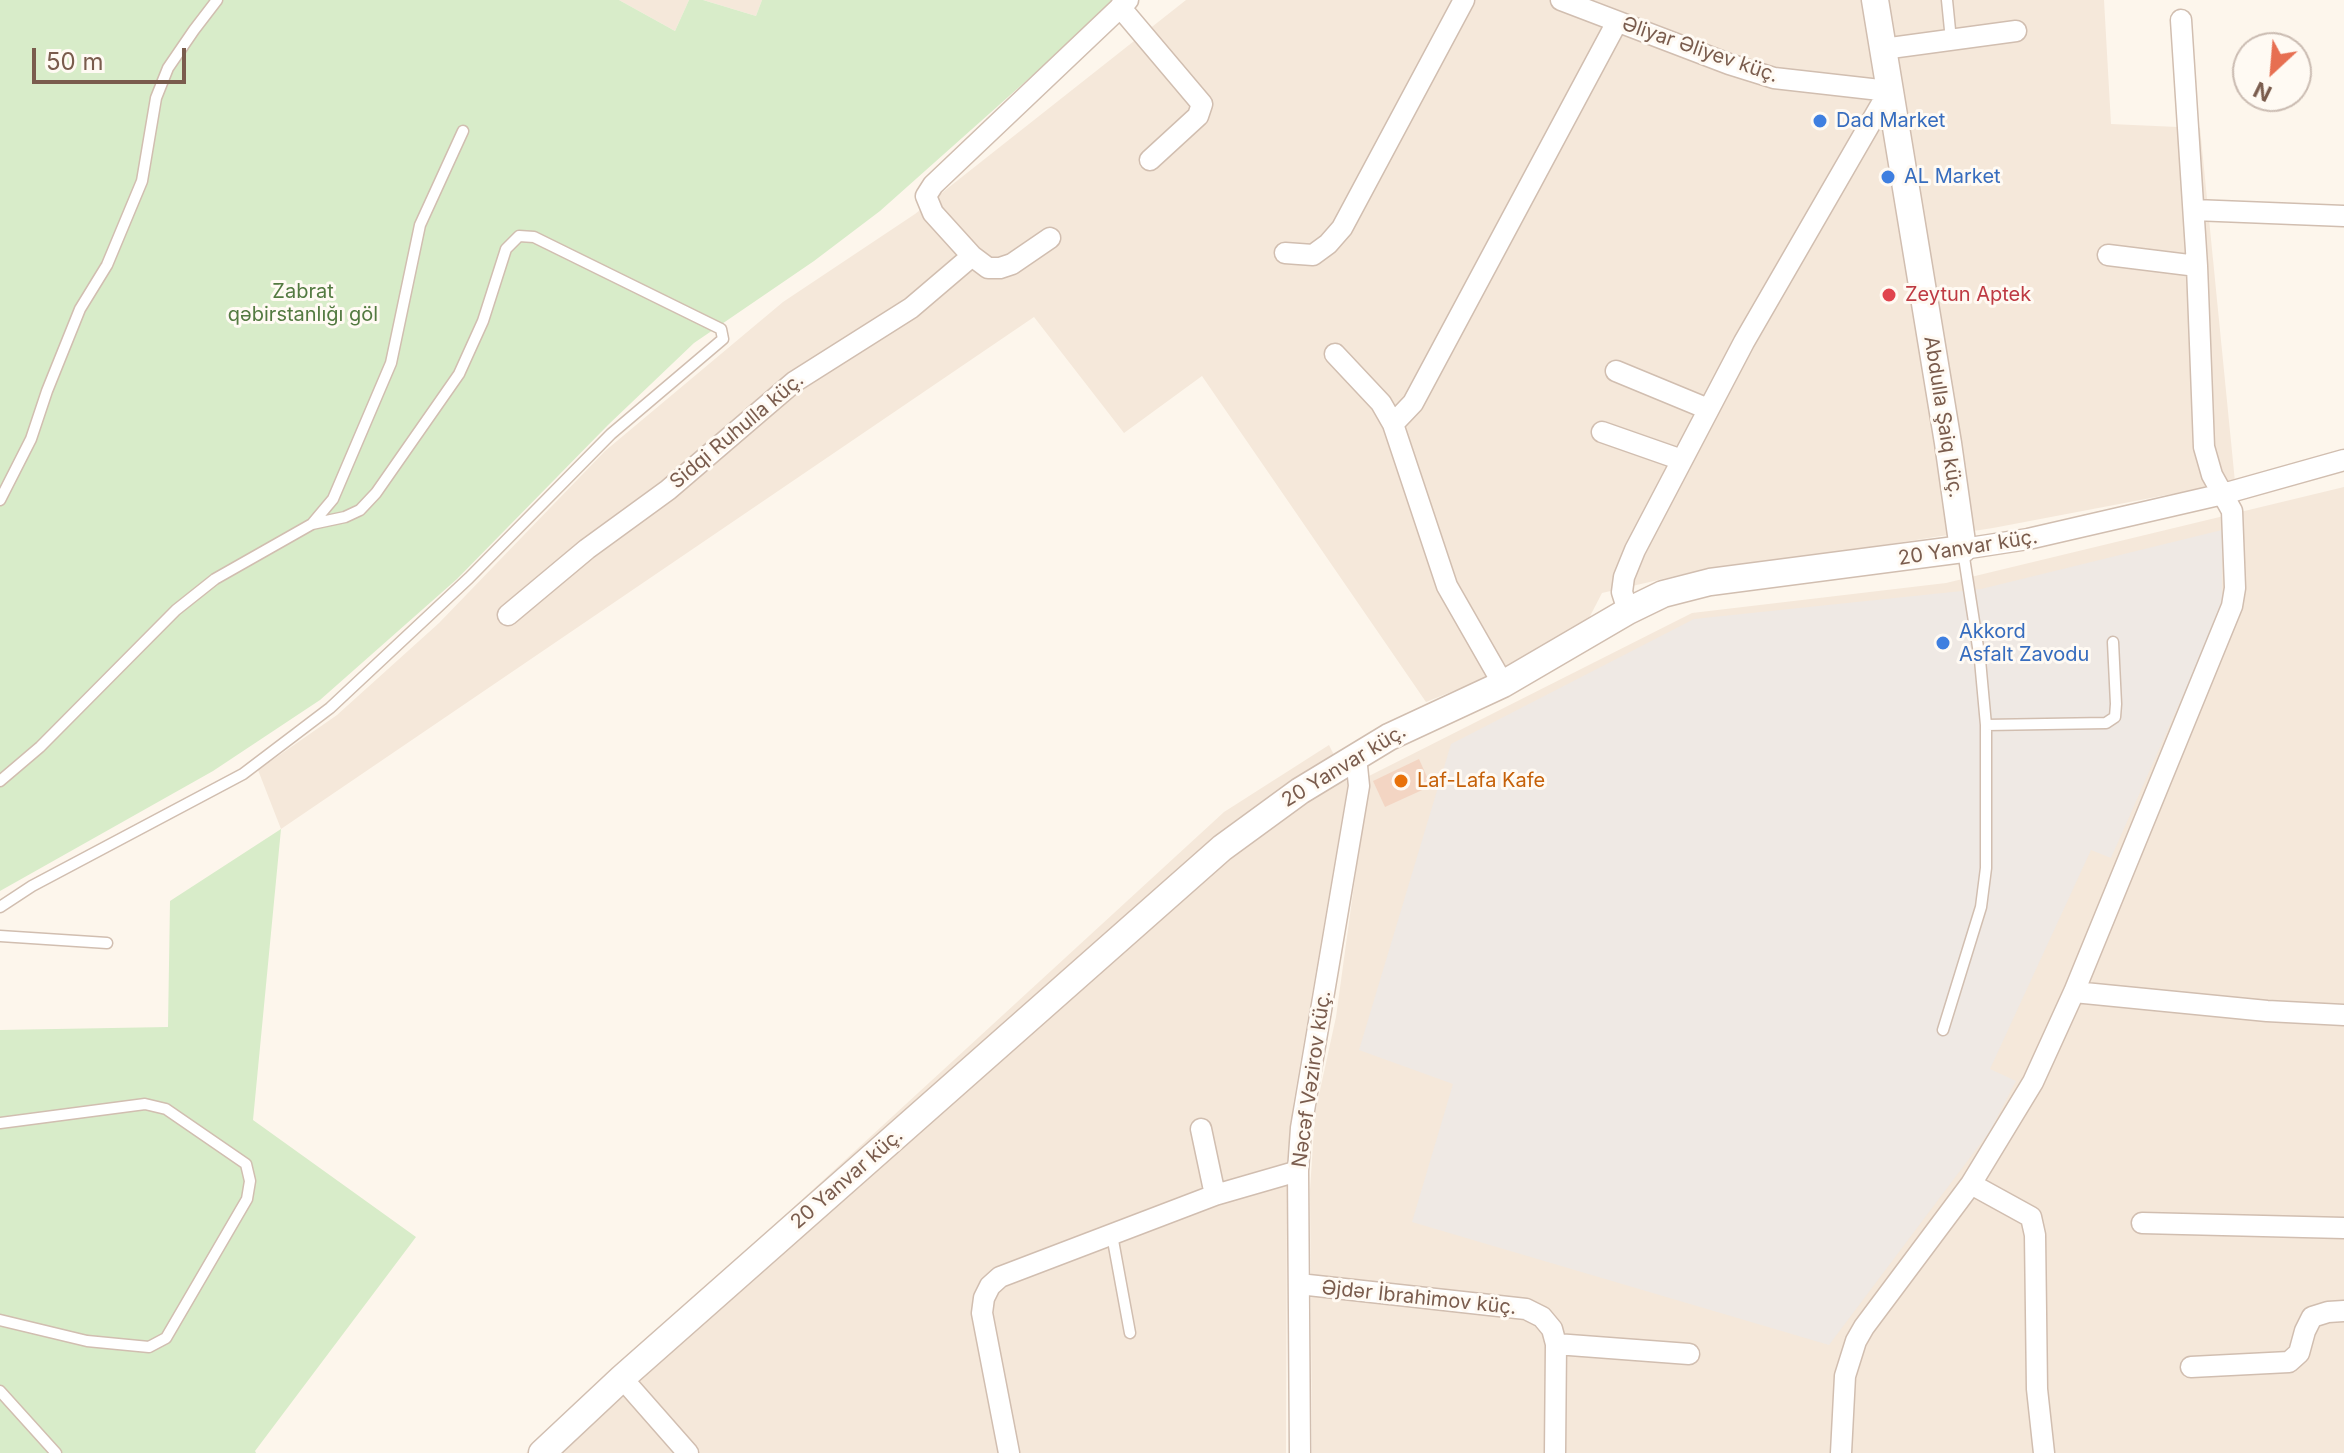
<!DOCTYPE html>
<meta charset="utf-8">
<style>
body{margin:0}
#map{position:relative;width:2344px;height:1453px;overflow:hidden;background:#fdf6ec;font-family:Inter,sans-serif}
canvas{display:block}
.north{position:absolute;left:2232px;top:32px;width:80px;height:80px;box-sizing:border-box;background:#fffaf3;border:2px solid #cabbb1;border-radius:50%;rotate:206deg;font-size:22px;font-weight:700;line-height:32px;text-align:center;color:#7a5c4d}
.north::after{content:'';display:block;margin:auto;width:28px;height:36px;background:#e76f51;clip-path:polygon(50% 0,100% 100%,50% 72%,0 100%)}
.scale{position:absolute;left:32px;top:48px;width:154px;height:36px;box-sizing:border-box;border:4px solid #7a5c4d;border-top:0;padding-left:10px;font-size:24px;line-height:28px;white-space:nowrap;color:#7a5c4d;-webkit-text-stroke:6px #fffaf3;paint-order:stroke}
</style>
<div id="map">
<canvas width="2344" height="1453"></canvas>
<div class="north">N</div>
<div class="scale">50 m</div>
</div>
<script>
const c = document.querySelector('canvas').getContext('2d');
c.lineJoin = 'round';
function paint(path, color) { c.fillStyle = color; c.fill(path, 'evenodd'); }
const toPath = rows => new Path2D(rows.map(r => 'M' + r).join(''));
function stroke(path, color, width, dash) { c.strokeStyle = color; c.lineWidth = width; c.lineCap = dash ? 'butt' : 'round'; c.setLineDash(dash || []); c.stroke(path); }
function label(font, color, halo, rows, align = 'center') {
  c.font = font + ' Inter,sans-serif'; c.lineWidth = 6; c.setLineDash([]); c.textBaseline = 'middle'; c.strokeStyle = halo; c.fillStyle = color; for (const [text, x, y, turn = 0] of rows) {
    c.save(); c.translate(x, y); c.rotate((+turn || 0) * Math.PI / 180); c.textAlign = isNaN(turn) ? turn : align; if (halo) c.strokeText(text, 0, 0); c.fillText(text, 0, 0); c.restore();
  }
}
const residential = toPath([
 [619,0,689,0,675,31],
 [703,0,762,0,756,16],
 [1186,0,2104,0,2111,124,2200,128,2235,482,1993,528,1800,558,1706,569,1602,593,1586,624,1513,667,1426,702,1202,376,1124,433,1034,317,281,829,258,770,337,715,439,623,605,451,783,302,915,214],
 [2344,487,2344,1453,1312,1453,1310,1190,1315,1113,1336,1017,1369,776,1692,613,1946,583],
 [1329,745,1348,783,1293,1105,1287,1191,1286,1453,526,1453,1224,812]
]);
const industrial = toPath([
 [2222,530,2222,607,2111,858,2091,850,1990,1069,2016,1081,1990,1131,1829,1345,1412,1222,1453,1084,1359,1050,1451,744,1694,619,1981,589]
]);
const green = toPath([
 [0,0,619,0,675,31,689,0,703,0,756,16,762,0,1117,0,880,211,814,261,694,343,608,425,457,579,320,700,213,771,0,891],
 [281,829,253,1120,416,1237,255,1451,256,1453,0,1453,0,1030,168,1027,170,901]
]);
const building = toPath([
 [1419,759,1431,786,1385,807,1373,781]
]);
const service = toPath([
 [1947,0,1951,40],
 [0,500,31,439,47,391,80,309,107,265,142,181,156,98,168,68,194,30,217,0],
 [1986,725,2106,723,2115,717,2116,704,2113,642],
 [0,781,40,747,176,610,215,579,312,524,333,499,391,363,420,225,463,131],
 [0,907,32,886,243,774,330,708,469,578,611,434,723,339,721,329,534,237,519,236,506,249,483,321,459,374,376,493,360,510,345,517,312,524],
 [0,936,107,943],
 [1943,1030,1981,907,1986,868,1986,725,1980,660,1963,551],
 [0,1123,145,1104,166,1109,246,1164,250,1181,247,1199,166,1338,149,1347,87,1341,0,1320],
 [1112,1235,1130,1333],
 [0,1391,56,1453]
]);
const minor = toPath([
 [1561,0,1729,64,1774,78,1889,91,1744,342,1635,550,1624,577,1622,592,1628,611],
 [1120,7,1202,104,1198,116,1150,160],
 [1883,49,2016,31],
 [2194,210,2344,216],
 [1285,253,1313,255,1328,244,1342,228,1464,0],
 [2108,255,2197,266],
 [972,256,988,268,1000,268,1012,264,1050,238],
 [1335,354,1381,403,1393,424,1447,586,1503,684],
 [1616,371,1708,409],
 [1393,424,1413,403,1617,22],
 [1602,432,1682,460],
 [1963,549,2028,539,2223,494,2344,460],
 [508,615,587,549,668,490,794,382,911,308,972,256,933,213,926,196,933,185,1128,0],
 [2074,992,2267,1011,2344,1015],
 [1201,1129,1215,1195],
 [1971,1184,2031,1217,2035,1235,2037,1389,2044,1453],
 [2142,1223,2344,1228],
 [1299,1284,1526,1309,1542,1317,1552,1329,1556,1344,1555,1453],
 [1556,1344,1689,1354],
 [2191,1367,2289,1362,2299,1353,2305,1331,2312,1317,2328,1312,2344,1311],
 [622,1378,688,1453],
 [1009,1453,982,1313,984,1298,990,1286,1000,1277,1215,1195,1298,1171],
 [1300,1453,1298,1171,1301,1128,1359,786,1356,756],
 [1841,1453,1845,1376,1856,1341,1864,1327,1971,1184,2033,1082,2074,992,2232,606,2235,588,2232,511,2212,475,2204,447,2197,266,2181,20]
]);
const tertiary = toPath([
 [542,1453,622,1378,1222,848,1300,791,1389,737,1503,684,1628,611,1663,594,1710,582,1963,549,1948,443,1875,0]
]);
const markers = [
 [1820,121,8,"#3f7fe0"],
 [1888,177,8,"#3f7fe0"],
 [1889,295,8,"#e0444e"],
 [1943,643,8,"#3f7fe0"],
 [1401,781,8,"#e8710a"]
];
const streetNames = [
 ["Əliyar Əliyev küç.",1700,50,19],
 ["Abdulla Şaiq küç.",1943,417,81],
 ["Sidqi Ruhulla küç.",737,431,-40],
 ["20 Yanvar küç.",1968,548,-9],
 ["20 Yanvar küç.",1344,766,-31],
 ["Nəcəf Vəzirov küç.",1312,1079,-82],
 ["20 Yanvar küç.",847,1179,-41],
 ["Əjdər İbrahimov küç.",1419,1298,6]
];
const shopNames = [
 ["Dad Market",1836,121],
 ["AL Market",1904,177],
 ["Akkord",1959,632],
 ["Asfalt Zavodu",1959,655]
];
const parkNames = [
 ["Zabrat",303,292],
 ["qəbirstanlığı göl",303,315]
];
const healthNames = [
 ["Zeytun Aptek",1905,295]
];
const foodNames = [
 ["Laf-Lafa Kafe",1417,781]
];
paint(residential, '#f5e8da');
paint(industrial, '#efe9e4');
paint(green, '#d8ecc9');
paint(building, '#f3d5c3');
stroke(service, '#d1beb0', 13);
stroke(minor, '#d1beb0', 23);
stroke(tertiary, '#d1beb0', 29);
stroke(service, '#fff', 10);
stroke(minor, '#fff', 20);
stroke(tertiary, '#fff', 26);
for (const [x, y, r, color] of markers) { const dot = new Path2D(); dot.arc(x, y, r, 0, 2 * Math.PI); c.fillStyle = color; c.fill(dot); stroke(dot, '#fffaf3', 3); }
label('20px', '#7a5c4d', '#fffaf3', streetNames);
label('20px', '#366cbe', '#fffaf3', shopNames, 'left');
label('20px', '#537a41', '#fffaf3', parkNames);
label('20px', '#be3a42', '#fffaf3', healthNames, 'left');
label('20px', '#c56008', '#fffaf3', foodNames, 'left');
</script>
